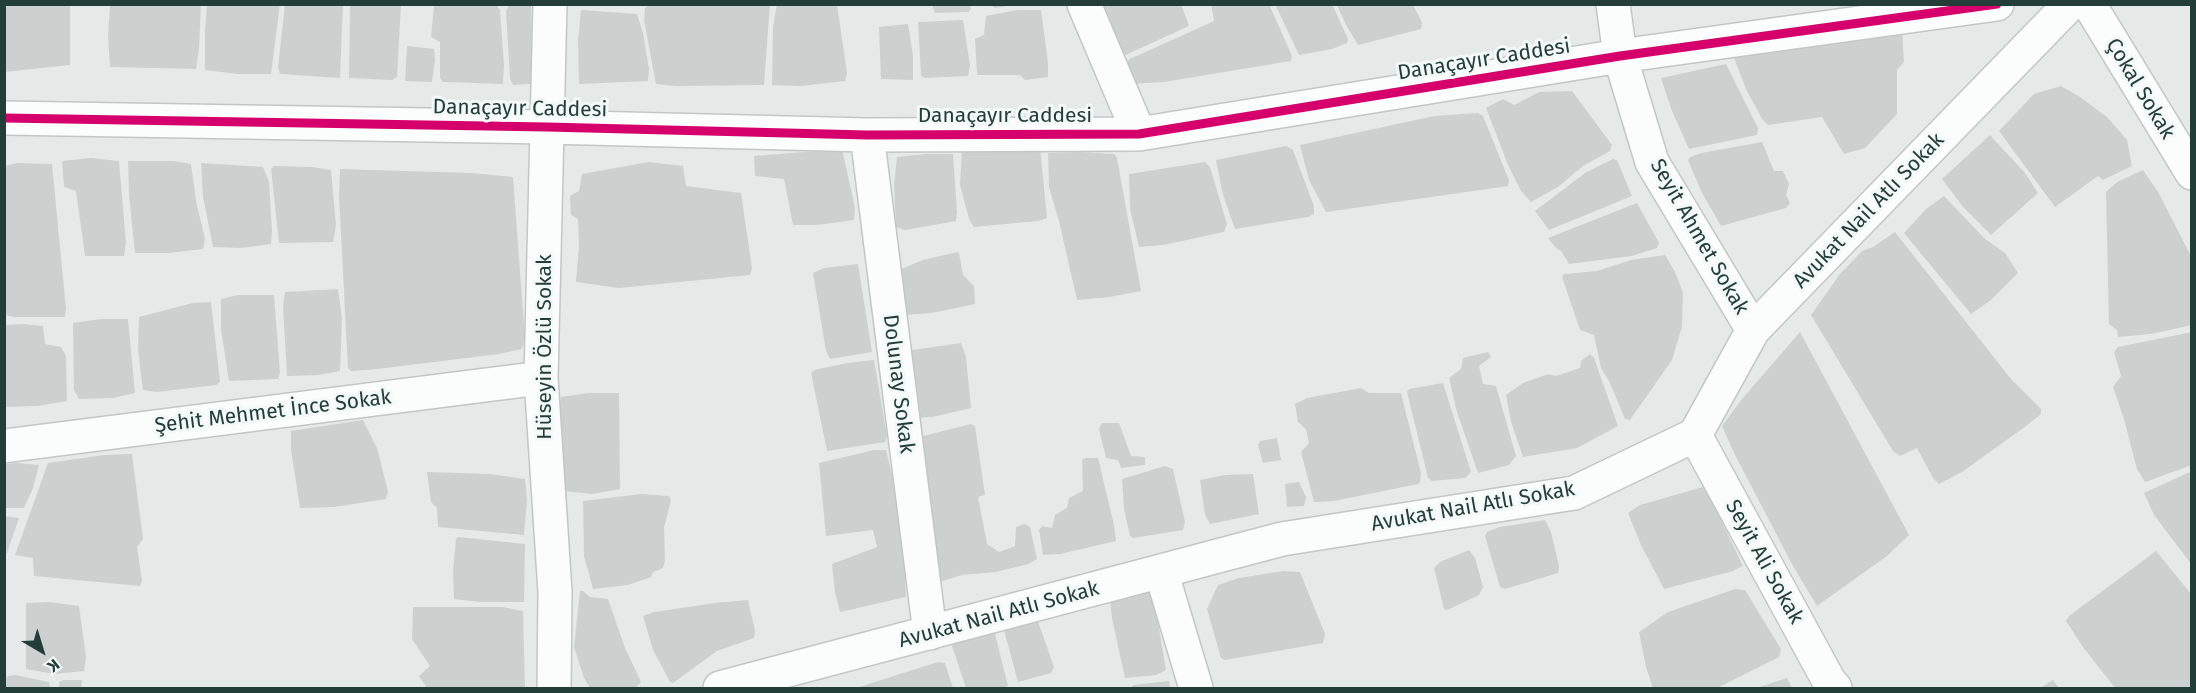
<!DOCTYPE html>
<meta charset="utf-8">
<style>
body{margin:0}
#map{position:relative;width:2196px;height:693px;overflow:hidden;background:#e5eae8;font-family:"Fira Sans",sans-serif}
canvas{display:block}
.frame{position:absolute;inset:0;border:6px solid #233d39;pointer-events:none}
.north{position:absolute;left:12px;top:621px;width:60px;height:60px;-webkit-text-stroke:4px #f3f9f7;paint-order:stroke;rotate:142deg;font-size:16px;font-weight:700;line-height:24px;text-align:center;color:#233d39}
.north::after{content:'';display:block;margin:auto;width:21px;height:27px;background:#233d39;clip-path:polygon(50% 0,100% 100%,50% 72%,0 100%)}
</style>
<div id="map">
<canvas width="2196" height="693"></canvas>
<div class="frame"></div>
<div class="north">K</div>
</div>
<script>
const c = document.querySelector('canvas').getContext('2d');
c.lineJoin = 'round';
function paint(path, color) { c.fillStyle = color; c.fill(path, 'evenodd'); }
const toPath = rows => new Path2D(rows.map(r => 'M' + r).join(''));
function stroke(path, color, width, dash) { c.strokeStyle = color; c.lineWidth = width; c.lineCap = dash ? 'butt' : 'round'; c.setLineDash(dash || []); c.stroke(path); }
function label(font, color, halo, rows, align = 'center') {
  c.font = font + ' "Fira Sans",sans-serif'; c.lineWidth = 6; c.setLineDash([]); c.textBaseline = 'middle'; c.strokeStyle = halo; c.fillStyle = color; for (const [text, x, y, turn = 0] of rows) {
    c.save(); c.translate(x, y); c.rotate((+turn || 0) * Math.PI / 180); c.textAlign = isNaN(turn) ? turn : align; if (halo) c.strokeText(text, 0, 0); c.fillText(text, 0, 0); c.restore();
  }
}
const building = toPath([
 [4,4,70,4,70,65,4,72],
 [110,4,201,4,199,48,196,69,110,67,108,36],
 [207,4,280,4,271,74,238,74,205,70,205,31],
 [285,4,343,4,340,78,280,74,278,67],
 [350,4,401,4,397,77,392,80,349,78],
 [650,4,770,4,764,85,677,86,656,84,644,20,645,8],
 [777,4,837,4,847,73,845,81,801,86,772,85,773,27],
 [989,4,1008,4,1008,6,995,8],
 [1093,4,1181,4,1189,26,1119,58],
 [1211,4,1269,4,1292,56,1291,61,1164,82,1130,84,1120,68,1130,59,1214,21],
 [1275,4,1332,4,1348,39,1347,43,1332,49,1299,55],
 [509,5,531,5,532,74,530,84,513,85,510,79,506,11],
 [932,5,970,5,971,9,968,12,935,13],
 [1337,5,1413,5,1422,22,1421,29,1358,45,1346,25],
 [434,6,497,6,500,10,504,65,503,84,443,82,440,78,440,42,431,37],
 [581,10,637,14,643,33,649,69,648,81,579,84,578,40],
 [1017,10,1041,10,1048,63,1048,77,1025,80,1020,75,977,75,975,39,984,35,986,16],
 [963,20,970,65,968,76,924,78,921,75,918,22],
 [908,24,913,56,913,80,881,79,879,27],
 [1899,25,1902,28,1904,62,1897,70,1897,114,1865,148,1844,154,1822,117,1768,125,1762,119,1746,89,1734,58],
 [407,46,434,49,435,60,432,82,405,81],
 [1726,64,1758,128,1757,135,1689,149,1672,111,1661,78],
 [2061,86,2080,97,2107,117,2127,140,2132,166,2103,180,2098,176,2055,207,1999,131,2034,94],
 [1572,91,1612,145,1610,151,1583,166,1558,187,1531,202,1521,191,1508,165,1486,108,1503,99,1514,105,1539,92],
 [1478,113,1483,116,1509,180,1508,186,1326,212,1309,180,1300,145,1434,116],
 [1990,135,2025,173,2038,193,1991,235,1963,207,1942,179],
 [1762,142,1774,171,1783,171,1789,184,1786,195,1790,203,1786,208,1721,226,1702,193,1688,160,1690,157,1701,153],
 [1286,146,1293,150,1314,206,1314,214,1308,217,1235,229,1223,195,1216,160],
 [1040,147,1047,218,1038,221,974,227,969,219,960,185,962,149],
 [842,149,855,208,854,220,817,225,793,225,784,179,755,176,754,156],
 [1080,152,1114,154,1117,158,1141,291,1109,297,1077,300,1059,221,1049,187,1048,153],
 [925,154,953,154,957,212,956,221,905,230,896,227,894,185,897,157],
 [91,158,119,161,126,243,124,256,85,256,76,191,64,187,62,161],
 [1613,159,1617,160,1632,196,1549,230,1535,211,1585,173],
 [128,161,174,161,191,164,196,201,205,239,203,249,169,253,135,253,129,195],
 [649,162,683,166,686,186,741,193,752,268,750,275,619,288,576,282,579,246,578,219,571,215,570,196,579,191,582,174],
 [1205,162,1210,167,1227,224,1224,232,1163,245,1139,247,1130,209,1129,174],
 [18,163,52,164,66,309,65,317,15,317,4,315,4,166],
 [201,163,263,167,269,182,272,230,271,244,241,248,213,247,203,197],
 [274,166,313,167,331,170,336,225,333,242,279,243,271,169],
 [340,169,472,173,513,177,525,338,522,349,499,354,369,370,351,371,348,368,339,196],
 [2143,170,2158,192,2192,258,2192,325,2151,334,2118,337,2117,330,2109,324,2106,192,2117,182],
 [1944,196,1984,238,2005,253,2018,273,1991,300,1971,314,1904,233,1926,209],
 [1637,203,1659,243,1657,248,1632,256,1569,264,1561,251,1556,248,1548,238],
 [1895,232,2011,379,2041,409,2041,414,2026,426,1962,472,1939,484,1933,478,1917,448,1900,456,1893,451,1811,315,1840,274,1862,251,1873,247],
 [957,252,959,253,963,275,974,286,975,304,932,313,904,315,894,272,923,260],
 [1665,255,1675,272,1683,293,1682,327,1672,360,1630,420,1625,419,1609,381,1601,368,1594,335,1580,330,1562,277,1564,274,1597,271,1631,260],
 [858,264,872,352,830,359,826,351,813,273,824,268],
 [338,289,342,318,340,371,318,375,287,376,283,307,285,292],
 [238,295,274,295,280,373,278,379,229,381,221,330,221,299],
 [211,302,220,382,216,385,157,392,143,390,138,350,139,317,193,303],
 [101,319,128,319,135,393,113,398,79,399,74,390,73,323],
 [23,324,43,326,45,344,61,347,66,356,67,401,37,406,6,407,4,325],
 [1800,332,1909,535,1887,556,1817,606,1793,566,1735,455,1722,426,1742,399],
 [2192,332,2192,465,2145,482,2137,469,2124,419,2113,387,2121,376,2114,352,2118,347],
 [961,343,966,357,971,408,932,417,912,418,898,352],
 [1488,352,1491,357,1479,366,1483,384,1496,386,1516,456,1509,465,1478,473,1457,412,1449,378,1461,369,1463,358],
 [1590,354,1594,358,1618,426,1577,448,1523,457,1511,422,1506,395,1523,383,1548,374,1556,376,1580,368,1581,361],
 [874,360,887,436,885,442,827,451,811,373,814,370,847,363],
 [1443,383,1471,472,1465,478,1432,481,1428,478,1407,392,1409,389],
 [1361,388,1369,393,1401,393,1421,473,1420,482,1418,484,1334,501,1314,502,1301,452,1309,443,1306,429,1298,422,1295,404,1307,398],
 [589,393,619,393,620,489,592,494,563,491,559,409,561,397],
 [363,420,377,448,388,491,386,499,334,507,300,508,291,450,291,431],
 [1102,423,1119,423,1131,456,1145,457,1145,465,1121,468,1118,460,1106,458,1099,429],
 [971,424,975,426,985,495,978,497,987,544,999,552,1015,546,1016,527,1025,524,1030,527,1037,559,1028,564,996,572,962,575,933,584,929,552,923,436],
 [1277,438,1281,460,1263,463,1258,445,1260,441],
 [874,450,886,450,894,483,905,574,906,597,840,612,835,592,832,564,877,547,873,530,826,536,819,463],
 [132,454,143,539,137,547,142,580,140,586,34,576,33,558,15,555,48,463,104,455],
 [1085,458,1098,458,1114,525,1116,541,1060,554,1043,555,1039,530,1042,526,1052,528,1055,515,1067,508,1069,498,1083,491,1082,460],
 [17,463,39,465,33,488,24,508,5,508,5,464],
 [1165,466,1173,469,1185,522,1183,530,1133,538,1130,536,1124,509,1122,479],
 [2192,471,2192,565,2154,515,2144,493],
 [427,472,490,474,525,479,527,500,524,535,438,527,437,508,431,502],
 [1253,474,1259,514,1210,524,1205,515,1200,480,1225,475],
 [1299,482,1306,497,1304,506,1287,507,1285,484],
 [1703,487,1711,499,1743,566,1733,571,1664,589,1641,545,1628,513,1640,505],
 [641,494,669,496,671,500,664,528,665,561,663,568,653,572,651,577,628,585,593,589,584,556,583,501],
 [4,516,19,518,7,553,4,553],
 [1545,520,1551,532,1559,566,1558,573,1505,589,1500,587,1485,536,1487,532,1500,527],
 [458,537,525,544,524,602,480,602,454,599,453,572,456,539],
 [1469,550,1475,558,1483,587,1479,595,1447,610,1444,609,1434,568,1440,562],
 [2156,551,2192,595,2192,688,2115,688,2083,647,2066,621,2069,616],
 [1283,571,1300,572,1325,634,1323,643,1225,660,1221,658,1207,609,1218,585,1239,578],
 [1152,587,1166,670,1156,675,1125,678,1112,618,1109,594],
 [1735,589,1745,590,1781,649,1779,657,1717,688,1653,688,1646,667,1639,632,1668,612],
 [580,591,583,591,590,597,608,599,625,648,641,682,635,688,590,688,584,678,574,647],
 [748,600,755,631,754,638,717,651,673,683,670,682,653,650,643,616,654,612,715,603],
 [49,602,79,606,86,657,84,671,54,674,26,669,26,603],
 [413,607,502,607,523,611,525,688,427,688,419,676,430,666,412,639],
 [1034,610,1054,667,1051,673,1018,682,1001,619],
 [992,622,1008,686,1002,688,966,688,949,637],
 [938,662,945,663,953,688,856,688],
 [15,675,49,682,50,688,4,688,4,677],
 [1787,678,1792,688,1756,688],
 [63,680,82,680,81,688,59,688,59,682],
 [2053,680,2059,688,2040,688],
 [1169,681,1170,688,1131,688,1133,685]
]);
const minor = toPath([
 [550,4,541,378,555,592,554,688],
 [1084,4,1139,134],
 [1613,4,1620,56,1652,162,1753,330],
 [2089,4,2192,173],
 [4,118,547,127,867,135,1139,134,1620,56,1997,4],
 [867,135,930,633],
 [1695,435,1829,681,1835,688],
 [4,446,541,378],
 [1161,571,1196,688],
 [720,688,1282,539,1574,493,1695,435,1753,330,2070,4]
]);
const cycleway = toPath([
 [4,118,547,127,867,135,1139,134,1620,56,1997,4]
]);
const streetNames = [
 ["Danaçayır Caddesi",1484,60,-9],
 ["Çokal Sokak",2140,89,59],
 ["Danaçayır Caddesi",520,109,1],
 ["Danaçayır Caddesi",1005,116],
 ["Avukat Nail Atlı Sokak",1869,211,-46],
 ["Seyit Ahmet Sokak",1699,237,60],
 ["Hüseyin Özlü Sokak",545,347,-90],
 ["Dolunay Sokak",898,384,83],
 ["Şehit Mehmet İnce Sokak",273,412,-7],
 ["Avukat Nail Atlı Sokak",1473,507,-10],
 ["Seyit Ali Sokak",1764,562,61],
 ["Avukat Nail Atlı Sokak",999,615,-15]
];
paint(building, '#ccd1cf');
stroke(minor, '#c2c7c5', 36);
stroke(minor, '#fbfcfc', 33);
stroke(cycleway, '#d6006c', 9);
label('21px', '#233d39', '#f3f9f7', streetNames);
</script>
